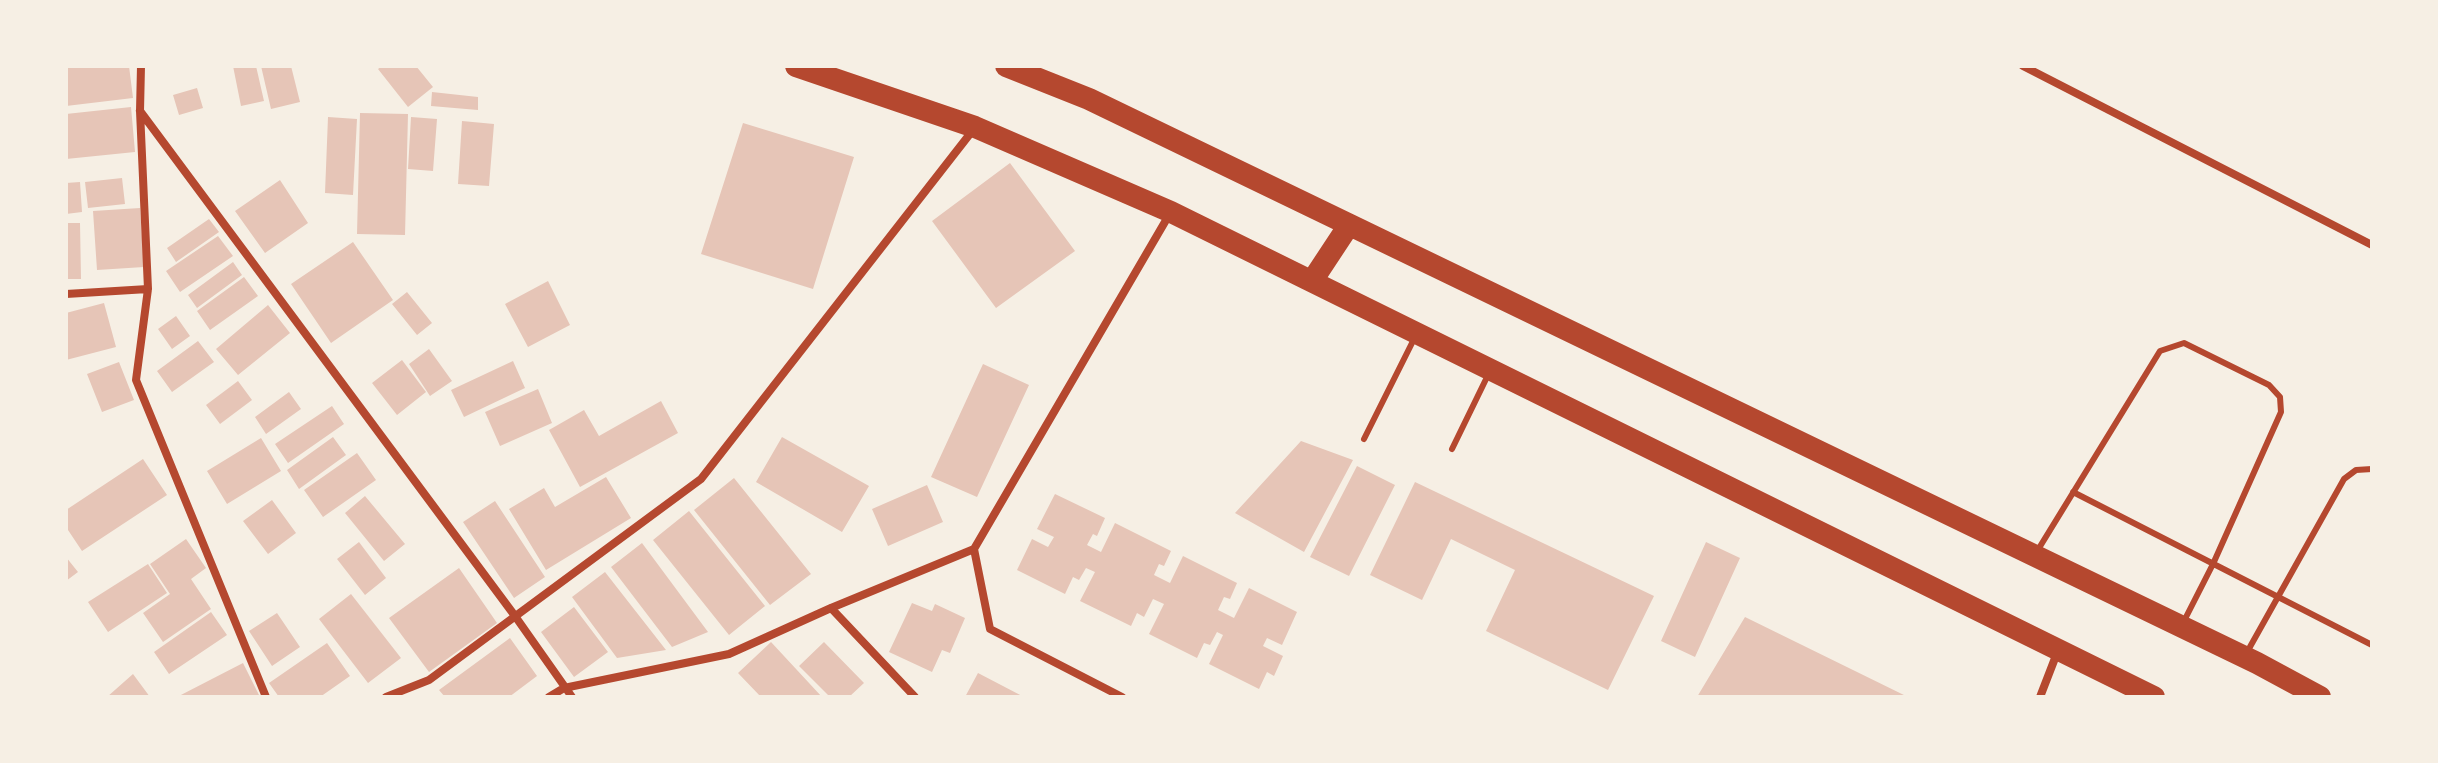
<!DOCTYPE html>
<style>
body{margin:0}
#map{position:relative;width:2438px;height:763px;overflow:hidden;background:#f6efe4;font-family:Cabin,sans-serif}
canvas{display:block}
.frame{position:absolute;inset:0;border:68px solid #f6efe4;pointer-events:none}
</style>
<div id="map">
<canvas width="2438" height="763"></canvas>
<div class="frame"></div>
</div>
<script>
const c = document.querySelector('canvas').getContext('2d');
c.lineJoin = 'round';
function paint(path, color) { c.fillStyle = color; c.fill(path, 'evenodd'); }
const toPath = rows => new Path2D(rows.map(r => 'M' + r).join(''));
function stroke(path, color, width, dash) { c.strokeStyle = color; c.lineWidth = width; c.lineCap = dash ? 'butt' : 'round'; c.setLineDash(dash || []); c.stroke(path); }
const building = toPath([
 [66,66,129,66,133,98,66,106],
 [233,66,256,66,264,101,241,106],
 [261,66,291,66,300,102,271,109],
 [382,66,416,66,433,87,408,107,378,69],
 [197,88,203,108,179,115,173,95],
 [432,92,478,97,478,110,431,106],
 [131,107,135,152,66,159,66,114],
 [360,113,408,114,405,235,357,234],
 [328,117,357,119,353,195,325,193],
 [411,117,437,119,433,171,408,169],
 [462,121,494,124,489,186,458,184],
 [743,123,854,157,813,289,701,254],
 [1010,163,1075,251,996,308,932,221],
 [122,178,125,204,88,208,85,182],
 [280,180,308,223,265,253,235,211],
 [80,182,82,212,66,214,66,183],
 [140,208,144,267,97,270,93,211],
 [209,219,219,232,176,262,167,248],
 [66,223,80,223,81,279,66,279],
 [218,236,233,256,180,292,166,271],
 [353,242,393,300,331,343,291,284],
 [233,262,242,275,197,308,188,295],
 [244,277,258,296,210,330,197,311],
 [548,281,570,325,528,347,505,304],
 [407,292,432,323,417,335,392,304],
 [104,303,116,347,66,360,66,313],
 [268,305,290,333,238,375,216,349],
 [176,316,190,336,172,349,158,329],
 [198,341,214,362,172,392,157,371],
 [429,349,452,381,430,396,409,364],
 [402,360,426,392,397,415,372,383],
 [513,361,525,388,464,417,451,390],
 [119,362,134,400,102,412,87,374],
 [983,364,1029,385,977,497,931,477],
 [238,381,252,400,220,424,206,405],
 [538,389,552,423,500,446,485,412],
 [289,392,301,409,266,434,255,417],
 [661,401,678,433,580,487,549,430,584,410,599,436],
 [332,406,344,424,288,463,275,444],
 [333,437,346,455,299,489,287,470],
 [782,437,869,486,842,532,756,482],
 [261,438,281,471,227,504,207,471],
 [1301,441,1353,460,1304,552,1235,513],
 [357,453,376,480,323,517,304,490],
 [143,459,167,495,82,551,66,527,66,510],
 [1357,466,1395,485,1349,576,1310,557],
 [606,477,631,518,546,570,509,509,544,488,555,507],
 [734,478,811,574,770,605,694,510],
 [1415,482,1654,596,1608,690,1486,631,1515,570,1451,539,1422,600,1370,575],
 [927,485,943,522,888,546,872,509],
 [1055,494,1105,518,1097,536,1093,534,1087,545,1101,552,1115,523,1171,551,1164,566,1159,564,1154,575,1170,583,1183,556,1237,583,1230,599,1224,597,1218,610,1234,618,1249,588,1297,612,1282,645,1267,638,1263,646,1283,656,1274,676,1267,672,1259,689,1209,664,1223,635,1217,632,1210,645,1204,643,1197,658,1149,634,1164,604,1153,599,1144,617,1137,613,1131,626,1080,601,1095,572,1086,568,1079,580,1073,577,1065,594,1017,570,1032,539,1048,547,1054,537,1037,529],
 [365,496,405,544,384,561,345,513],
 [272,500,296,533,268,554,243,521],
 [495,501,545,577,514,598,463,522],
 [689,511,765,606,729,635,653,540],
 [186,539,206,568,191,579,211,609,163,642,143,613,170,594,150,564],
 [359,542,386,578,365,595,337,559],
 [1706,542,1740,558,1695,657,1661,641],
 [642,543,708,632,672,647,611,567],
 [66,557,78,572,66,581],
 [148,564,167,593,108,632,88,602],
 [459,568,497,623,429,672,389,618],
 [605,572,666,650,617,658,572,597],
 [351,594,401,658,368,683,319,619],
 [912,603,932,611,935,604,965,618,950,653,942,650,932,672,889,652],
 [574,607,608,652,574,677,541,632],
 [211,612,227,635,169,674,154,652],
 [277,613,300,647,272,666,249,631],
 [1745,617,1908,697,1697,697],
 [510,638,537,676,509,697,445,697,439,690],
 [771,642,822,697,761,697,738,673],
 [824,642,864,683,849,697,830,697,799,666],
 [327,643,350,676,320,697,279,697,269,683],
 [243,663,260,697,177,697],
 [978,673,1024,697,965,697],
 [133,674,150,697,107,697]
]);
const service = toPath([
 [1364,439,1414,339],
 [1452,449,1489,373],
 [2073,492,2372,645],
 [2036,553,2160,351,2184,343,2269,385,2280,397,2281,412,2213,564,2183,623],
 [2246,654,2344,479,2356,470,2372,469]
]);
const minor = toPath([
 [141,66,140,111,148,289,136,380,266,697],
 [2023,66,2372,245],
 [140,111,515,616,572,697],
 [66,294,148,289],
 [974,549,990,629,1122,697],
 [831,608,915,697],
 [386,697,429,680,701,479,973,130],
 [549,697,564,688,729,654,831,608,974,549,1169,215],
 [2040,697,2057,653]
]);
const trunk = toPath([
 [796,66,975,127,1171,212,2154,697],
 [1006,66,1089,99,2257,663,2320,697],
 [1312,281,1349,225]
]);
paint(building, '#e6c5b7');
stroke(service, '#b5482f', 6);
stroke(minor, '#b5482f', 8);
stroke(trunk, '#b5482f', 22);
</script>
